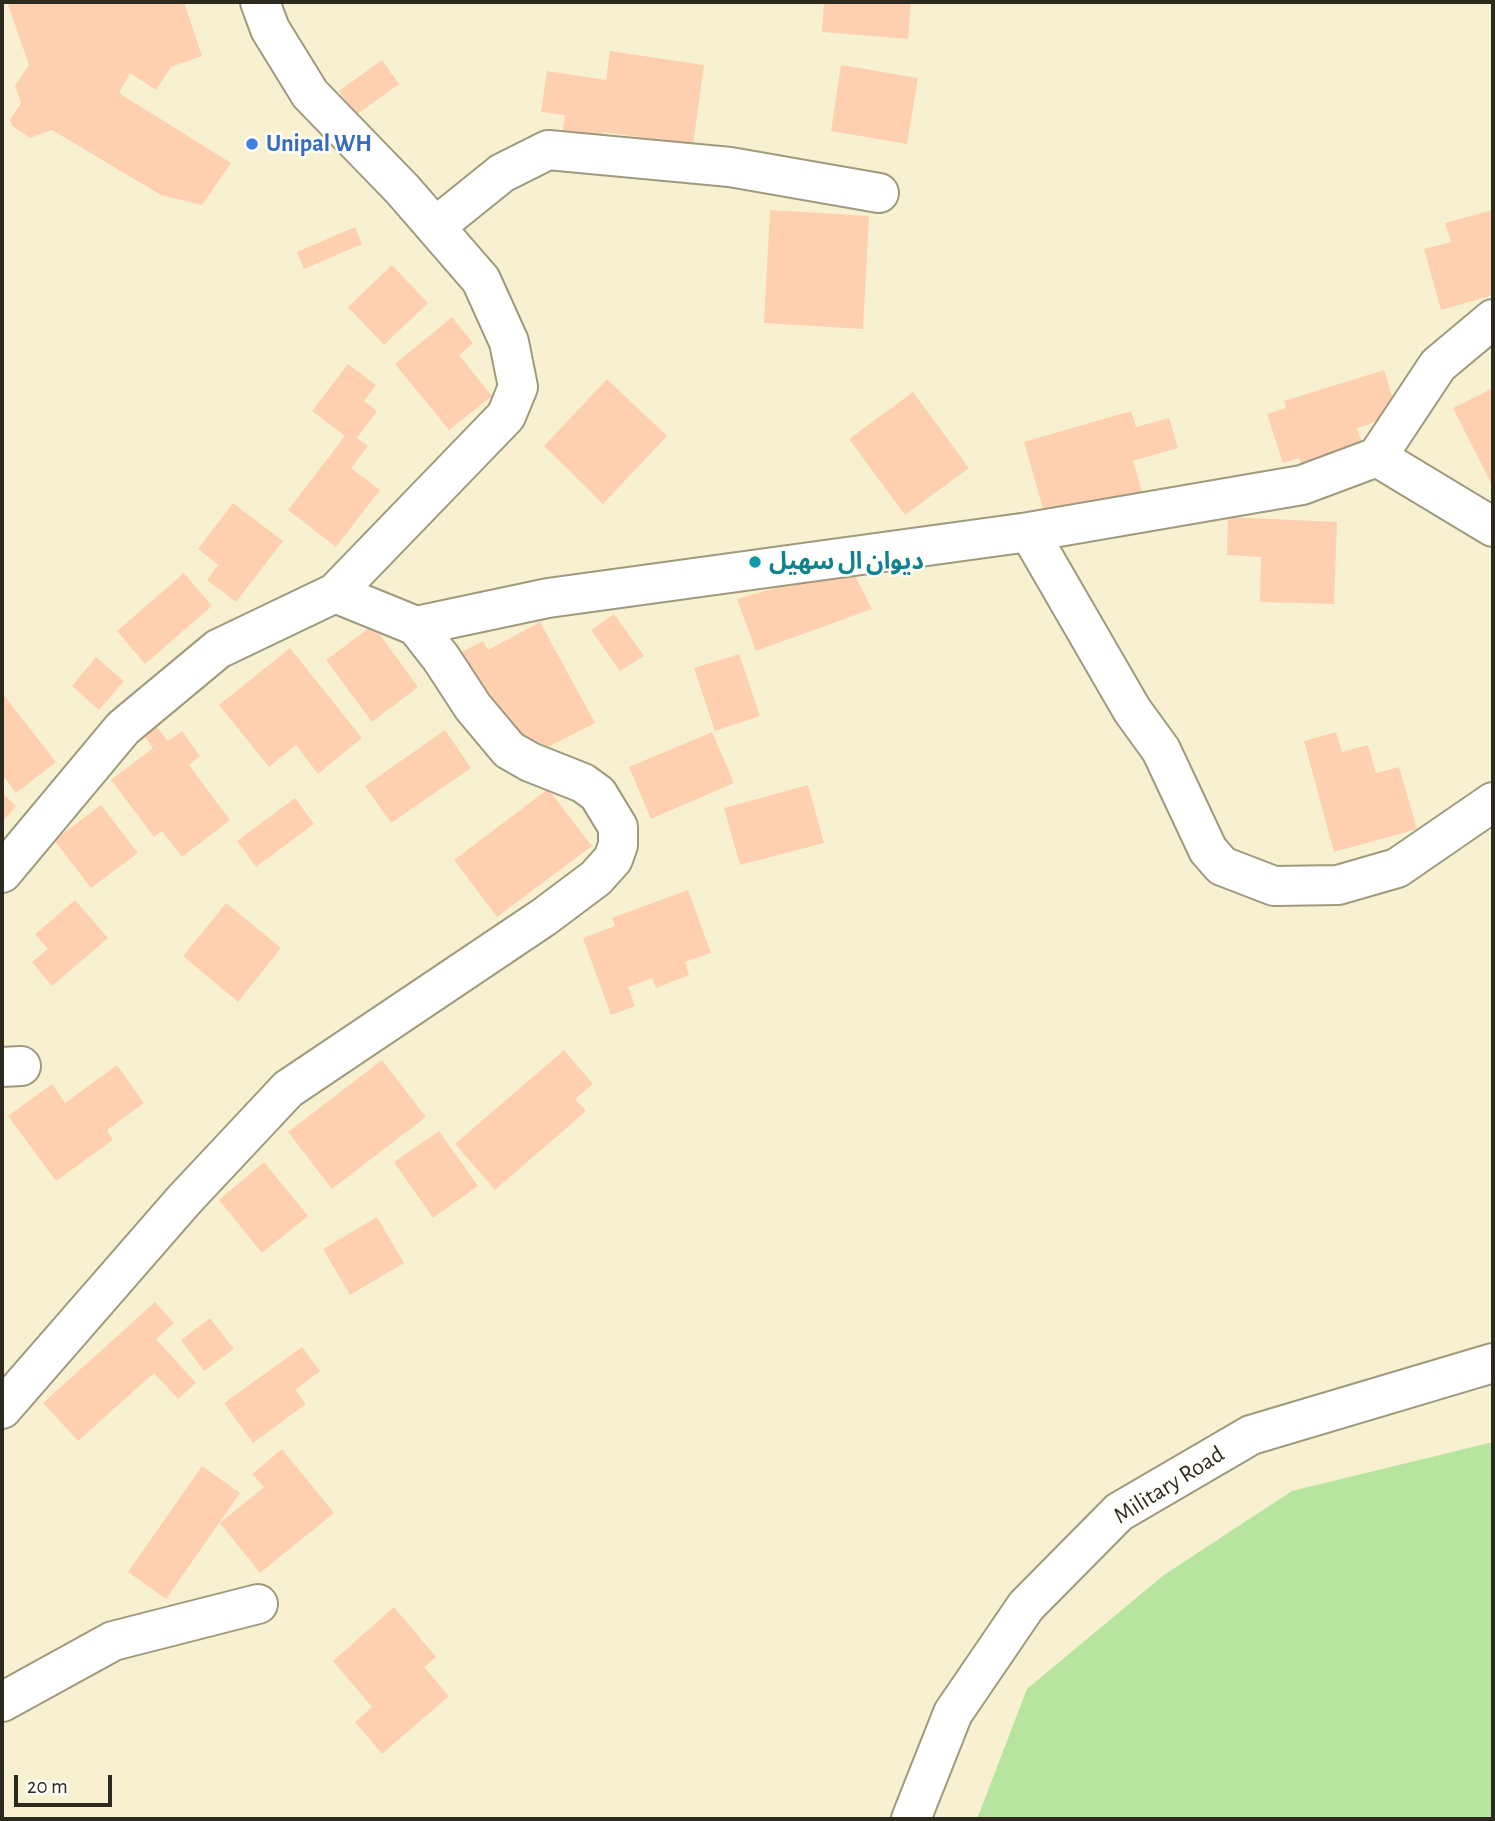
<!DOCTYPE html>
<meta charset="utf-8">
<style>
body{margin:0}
#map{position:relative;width:1495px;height:1821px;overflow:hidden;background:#f7f1d1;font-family:"Alegreya Sans",sans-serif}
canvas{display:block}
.frame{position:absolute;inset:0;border:4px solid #2c2a1e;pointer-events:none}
.scale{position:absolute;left:14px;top:1775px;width:98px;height:32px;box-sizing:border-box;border:4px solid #2c2a1e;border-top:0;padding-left:9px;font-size:21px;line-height:24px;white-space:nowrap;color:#2c2a1e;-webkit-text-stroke:5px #fefdf7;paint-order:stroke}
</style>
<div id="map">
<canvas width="1495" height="1821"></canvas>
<div class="frame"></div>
<div class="scale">20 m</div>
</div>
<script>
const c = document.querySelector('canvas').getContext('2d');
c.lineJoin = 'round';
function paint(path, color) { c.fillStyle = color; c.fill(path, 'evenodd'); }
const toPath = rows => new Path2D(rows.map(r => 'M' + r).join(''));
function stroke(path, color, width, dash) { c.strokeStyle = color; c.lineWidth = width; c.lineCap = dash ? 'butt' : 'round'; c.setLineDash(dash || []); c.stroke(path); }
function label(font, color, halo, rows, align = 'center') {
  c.font = font + ' "Alegreya Sans","Noto Sans Arabic",sans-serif'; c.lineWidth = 5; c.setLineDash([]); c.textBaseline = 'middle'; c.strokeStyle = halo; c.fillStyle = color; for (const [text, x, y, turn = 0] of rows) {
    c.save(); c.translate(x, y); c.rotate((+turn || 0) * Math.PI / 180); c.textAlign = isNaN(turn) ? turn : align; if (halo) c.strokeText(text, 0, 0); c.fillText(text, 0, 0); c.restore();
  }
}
const green = toPath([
 [1493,1442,1493,1819,977,1819,1027,1689,1164,1575,1292,1491]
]);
const building = toPath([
 [7,2,194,2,185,5,202,56,171,67,156,90,130,73,119,93,231,163,202,205,161,195,52,130,30,138,12,126,10,120,21,103,15,86,29,65],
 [824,2,911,2,908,39,822,32],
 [610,51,704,65,693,145,603,132,602,143,562,137,565,115,541,112,547,71,606,80],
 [382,60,399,84,356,115,339,91],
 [841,65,918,78,907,144,831,131],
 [770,210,869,216,863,329,764,323],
 [1493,210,1493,295,1441,310,1424,249,1451,242,1445,223],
 [355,227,362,244,304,269,297,252],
 [392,265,428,303,384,345,348,307],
 [452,317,473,343,459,355,492,396,449,430,395,364],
 [348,364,376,385,364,401,377,411,357,438,368,446,351,468,380,490,336,547,288,510,345,436,312,411],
 [1384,370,1398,415,1357,428,1364,449,1305,476,1299,458,1283,463,1267,414,1286,408,1284,401],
 [607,379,667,436,603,504,544,446],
 [1493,388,1493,487,1453,408],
 [913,392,969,468,905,515,849,439],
 [1131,411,1136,427,1169,418,1178,448,1133,461,1142,492,1046,519,1024,442],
 [233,503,283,541,236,602,207,580,218,565,198,549],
 [1228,517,1337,522,1334,604,1260,602,1261,557,1227,555],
 [850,566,872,609,756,651,737,599],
 [184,573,212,606,145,664,117,631],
 [614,614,644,656,620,671,591,630],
 [540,622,595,723,536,753,501,734,456,655,483,641,488,650],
 [373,625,418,687,372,722,326,660],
 [290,648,362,738,318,774,296,745,269,767,219,705],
 [739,654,760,716,715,731,694,668],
 [96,657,124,681,99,710,72,686],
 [2,693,56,762,16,793,2,774],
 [150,718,168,741,182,731,200,756,189,765,230,820,182,857,162,831,154,837,111,780,153,748,138,727],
 [445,730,471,768,391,823,365,786],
 [712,732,734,783,651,819,629,767],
 [1336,732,1342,752,1368,745,1376,773,1399,767,1417,829,1334,852,1304,741],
 [808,785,824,843,740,865,724,808],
 [548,789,592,846,497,917,454,860],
 [2,793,16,806,2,822],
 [295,798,314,824,256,867,237,841],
 [101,805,138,853,91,888,54,840],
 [688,890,711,953,685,962,689,975,656,988,652,978,628,987,635,1006,611,1015,583,938,615,926,612,918],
 [75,900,108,938,52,986,32,962,48,949,35,934],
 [226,903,281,948,238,1002,183,956],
 [564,1050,593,1084,575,1099,586,1111,495,1190,455,1144],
 [382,1060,426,1117,332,1189,288,1132],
 [117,1065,144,1103,107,1130,113,1140,56,1181,8,1116,52,1084,65,1103],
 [439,1131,478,1186,433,1218,394,1162],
 [264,1162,308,1216,262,1253,219,1200],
 [377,1217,404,1263,350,1295,323,1249],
 [155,1302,174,1323,156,1339,196,1383,178,1399,154,1373,78,1441,43,1403],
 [210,1318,234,1349,204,1371,181,1340],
 [302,1347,320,1371,295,1390,306,1404,253,1443,224,1403],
 [282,1449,334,1513,260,1573,220,1523,264,1487,252,1474],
 [202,1466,240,1493,166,1599,128,1572],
 [394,1607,436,1657,424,1667,449,1696,382,1754,355,1722,372,1707,333,1661]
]);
const minor = toPath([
 [435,227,502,173,548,150,730,167,879,193],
 [1377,457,1493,527],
 [1029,532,1132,710,1161,750,1208,850,1222,866,1274,886,1338,885,1397,868,1493,802],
 [416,626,548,598,1029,532,1302,485,1377,457,1438,365,1493,319],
 [2,873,123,728,218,649,335,593,506,416,518,387,509,342,481,280,403,190,310,94,270,29,260,2],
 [2,1067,21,1066],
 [2,1409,184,1200,288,1089,544,917,596,878,613,859,618,845,618,827,598,794,583,783,530,762,509,750,473,707,441,658,416,626,335,593],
 [2,1702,113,1641,258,1604],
 [911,1819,953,1713,1026,1606,1119,1512,1251,1435,1493,1363]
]);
const markers = [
 [252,144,7,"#3f7fe0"],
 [755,562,7,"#0f9aa8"]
];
const shopNames = [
 ["Unipal WH",266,144]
];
const cultureNames = [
 ["ديوان ال سهيل",769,562]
];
const streetNames = [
 ["Military Road",1169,1485,-32]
];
paint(green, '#b7e49e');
paint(building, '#fed0b0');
stroke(minor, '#9f9a7d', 42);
stroke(minor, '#fff', 38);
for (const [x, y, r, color] of markers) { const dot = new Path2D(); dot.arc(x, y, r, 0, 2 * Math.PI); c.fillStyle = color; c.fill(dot); stroke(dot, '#fefdf7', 2.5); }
label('bold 24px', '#366cbe', '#fefdf7', shopNames, 'left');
label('bold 24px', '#0d838f', '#fefdf7', cultureNames, 'left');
label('24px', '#2c2a1e', '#fefdf7', streetNames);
</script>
